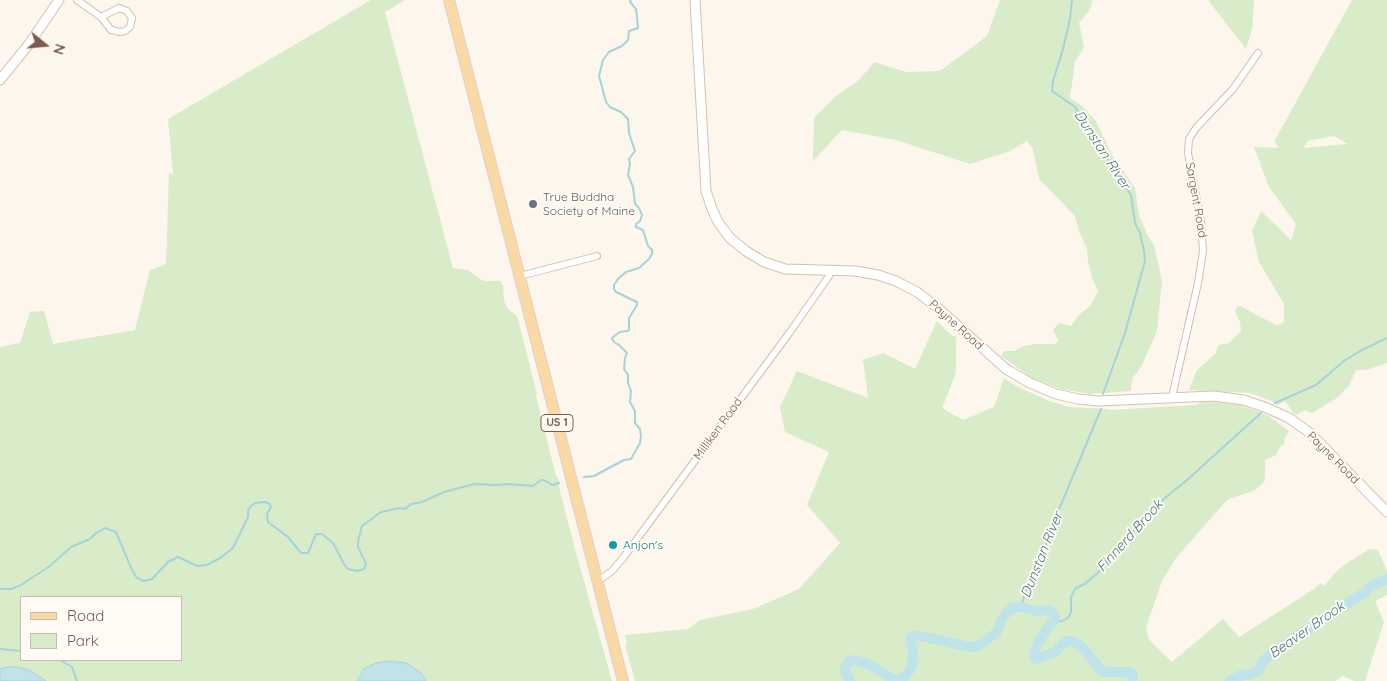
<!DOCTYPE html>
<style>
body{margin:0}
#map{position:relative;width:1387px;height:681px;overflow:hidden;background:#fdf6ec;font-family:Quicksand,sans-serif}
canvas{display:block}
.legend{position:absolute;left:20px;top:596px;width:162px;height:65px;box-sizing:border-box;background:#fffaf3;border:1px solid #cabbb1;margin:0;padding:6px 9px;list-style:none;font-size:15px;color:#7a5c4d}
.legend li{display:flex;align-items:center;gap:10px;height:25px}
.legend b{width:25px;border:1px solid #cabbb1}
.north{position:absolute;left:20px;top:20px;width:50px;height:50px;-webkit-text-stroke:4px #fffaf3;paint-order:stroke;rotate:107deg;font-size:14px;font-weight:700;line-height:20px;text-align:center;color:#7a5c4d}
.north::after{content:'';display:block;margin:auto;width:18px;height:22px;background:#7a5c4d;clip-path:polygon(50% 0,100% 100%,50% 72%,0 100%)}
</style>
<div id="map">
<canvas width="1387" height="681"></canvas>
<ul class="legend">
<li><b style="height:6px;background:#fbd9a5"></b>Road</li>
<li><b style="height:14px;background:#d8ecc9"></b>Park</li>
</ul>
<div class="north">N</div>
</div>
<script>
const c = document.querySelector('canvas').getContext('2d');
c.lineJoin = 'round';
function paint(path, color) { c.fillStyle = color; c.fill(path, 'evenodd'); }
const toPath = rows => new Path2D(rows.map(r => 'M' + r).join(''));
function stroke(path, color, width, dash) { c.strokeStyle = color; c.lineWidth = width; c.lineCap = dash ? 'butt' : 'round'; c.setLineDash(dash || []); c.stroke(path); }
function label(font, color, halo, rows, align = 'center') {
  c.font = font + ' Quicksand,sans-serif'; c.lineWidth = 4; c.setLineDash([]); c.textBaseline = 'middle'; c.strokeStyle = halo; c.fillStyle = color; for (const [text, x, y, turn = 0] of rows) {
    c.save(); c.translate(x, y); c.rotate((+turn || 0) * Math.PI / 180); c.textAlign = isNaN(turn) ? turn : align; if (halo) c.strokeText(text, 0, 0); c.fillText(text, 0, 0); c.restore();
  }
}
const green = toPath([
 [371,0,405,0,385,12,453,268,468,270,483,281,500,281,503,285,504,301,507,308,517,316,537,394,536,396,556,476,559,480,559,487,575,549,612,681,44,681,0,672,0,347,20,343,30,312,44,311,53,344,135,330,150,270,166,264,169,173,173,174,168,119],
 [21,597,181,597,181,660,21,660],
 [1000,0,1093,0,1089,11,1079,23,1084,47,1075,62,1070,98,1082,106,1096,121,1112,155,1135,188,1139,216,1149,238,1154,245,1162,281,1157,331,1141,367,1132,379,1131,391,1090,394,1061,389,1032,378,1001,356,1004,351,1014,351,1024,346,1036,344,1054,344,1059,341,1053,330,1059,323,1071,326,1078,316,1091,305,1098,291,1092,278,1088,262,1087,249,1079,231,1075,216,1039,179,1033,149,1027,141,1010,151,970,164,896,140,842,130,813,161,814,118,835,97,859,80,874,62,906,72,940,71,987,36],
 [1208,0,1254,0,1252,29,1246,49],
 [1352,0,1387,0,1387,363,1366,370,1356,370,1349,386,1337,398,1312,413,1305,410,1296,415,1294,414,1285,401,1277,405,1272,401,1250,393,1189,390,1197,370,1216,353,1217,347,1219,345,1229,343,1241,331,1240,322,1235,312,1237,307,1240,306,1276,325,1281,324,1284,321,1284,304,1259,262,1252,231,1261,211,1291,240,1296,224,1269,187,1254,147,1279,148,1274,142],
 [1334,136,1348,144,1303,148,1308,141],
 [937,321,951,335,956,337,956,373,942,408,963,420,994,407,1004,378,1018,387,1047,400,1068,407,1107,409,1109,410,1196,405,1202,402,1212,402,1236,404,1267,415,1289,431,1285,438,1284,444,1280,447,1276,455,1265,460,1265,478,1263,483,1255,490,1227,500,1176,558,1162,581,1146,627,1149,640,1172,662,1223,619,1239,637,1314,589,1321,583,1324,586,1335,573,1344,565,1370,549,1378,550,1387,571,1387,595,1375,601,1384,622,1365,681,1354,681,1343,676,1335,681,635,681,625,645,627,645,625,635,688,629,700,620,753,609,799,589,840,543,807,505,829,452,785,432,780,407,797,371,868,398,863,360,883,353,915,369]
]);
const water = toPath([
 [389,661,406,663,421,673,426,681,357,681,364,669,376,663,389,661],
 [6,667,18,667,29,670,46,681,0,681,0,669,6,667]
]);
const stream = toPath([
 [1072,0,1070,19,1063,49,1053,81,1052,91,1075,107,1131,195,1135,223,1140,233,1144,251,1145,261,1125,333,1103,394],
 [1275,403,1316,385,1344,361,1360,351,1387,338],
 [584,477,594,476,624,460,631,459,640,443,641,437,640,429,635,423,635,411,630,402,631,391,628,383,628,375,624,369,625,358,627,353,619,345,614,342,612,339,613,337,620,332,627,331,629,330,629,318,637,305,637,302,616,292,614,289,614,285,618,279,626,272,639,268,649,259,652,254,652,250,648,246,643,230,636,227,636,224,640,221,642,215,639,208,635,204,633,187,628,175,630,164,629,159,635,151,629,133,628,119,621,112,610,107,606,102,599,76,603,60,609,52,622,46,628,40,629,31,638,28,636,9,630,2,631,0],
 [0,589,11,589,21,585,50,566,71,547,90,539,95,534,105,528,116,532,132,570,137,578,144,581,152,579,168,562,178,557,197,566,207,565,220,558,233,548,248,517,248,510,251,506,255,503,265,502,270,504,271,507,267,514,268,522,288,537,301,553,308,553,316,534,322,534,333,543,344,564,348,569,357,571,364,569,366,564,358,547,358,541,362,526,381,512,399,508,405,509,411,504,422,502,444,492,474,484,495,485,508,484,533,486,541,480,544,480,552,485,559,483],
 [1021,607,1028,584,1044,550,1060,507,1101,409],
 [1054,622,1062,621,1069,617,1071,612,1071,597,1075,589,1086,583,1100,571,1145,518,1149,511,1187,480,1261,413],
 [0,649,21,651],
 [60,660,72,667,77,681]
]);
const river = toPath([
 [850,681,846,674,845,668,850,661,855,660,870,665,893,679,898,679,906,676,912,666,913,651,910,640,913,636,921,636,969,647,978,646,996,633,1002,619,1008,611,1012,608,1021,607,1036,611,1049,610,1055,616,1055,620,1048,627,1038,643,1034,653,1036,659,1055,652,1065,642,1072,641,1081,646,1101,670,1104,672,1130,672,1133,674,1132,681],
 [1230,681,1241,675,1247,675,1258,671,1264,660,1292,639,1364,593,1372,585,1387,579]
]);
const minor = toPath([
 [77,0,101,17],
 [119,8,127,11,132,18,130,27,125,31,120,32,111,30,101,17,119,8],
 [520,276,597,256],
 [1172,397,1198,283,1203,251,1201,222,1188,153,1189,139,1196,128,1233,89,1258,53],
 [598,581,612,571,623,558,790,332,829,276,830,271]
]);
const secondary = toPath([
 [695,0,706,191,712,209,718,222,730,238,746,251,764,262,785,269,855,271,878,275,896,281,917,292,938,308,1006,369,1030,383,1056,394,1078,399,1098,401,1214,396,1244,400,1267,408,1289,418,1310,433,1387,512],
 [0,80,29,44,59,0]
]);
const primary = toPath([
 [449,0,623,681]
]);
const markers = [
 [533,204,5,"#6b7280"],
 [613,545,5,"#0f9aa8"]
];
const shields = [
 [557,423,32]
];
const shieldNames = [
 ["US 1",557,423]
];
const worshipNames = [
 ["True Buddha",543,197],
 ["Society of Maine",543,211]
];
const streetNames = [
 ["Sargent Road",1196,200,80],
 ["Payne Road",956,325,42],
 ["Milliken Road",718,429,-54],
 ["Payne Road",1333,458,45]
];
const cultureNames = [
 ["Anjon's",623,545]
];
const waterNames = [
 ["Dunstan River",1102,150,57],
 ["Finnerd Brook",1130,536,-48],
 ["Dunstan River",1042,555,-68],
 ["Beaver Brook",1307,630,-35]
];
paint(green, '#d8ecc9');
paint(water, '#bfe3e8');
stroke(water, '#a5d3da', 1);
stroke(stream, '#a5d3da', 2);
stroke(river, '#bfe3e8', 10);
stroke(minor, '#d1beb0', 8);
stroke(secondary, '#d6c0b0', 11);
stroke(primary, '#dad1cd', 12);
stroke(minor, '#fff', 6);
stroke(secondary, '#fff', 9);
stroke(primary, '#fbd9a5', 10);
for (const [x, y, r, color] of markers) { const dot = new Path2D(); dot.arc(x, y, r, 0, 2 * Math.PI); c.fillStyle = color; c.fill(dot); stroke(dot, '#fffaf3', 2); }
for (const [x, y, w] of shields) { const box = new Path2D(); box.roundRect(x - w / 2, y - 8.5, w, 17, 4); c.fillStyle = '#fffaf3'; c.fill(box); stroke(box, '#7a5c4d', 1); }
label('bold 11px', '#7a5c4d', null, shieldNames);
label('12px', '#5b616d', '#fffaf3', worshipNames, 'left');
label('12px', '#7a5c4d', '#fffaf3', streetNames);
label('12px', '#0d838f', '#fffaf3', cultureNames, 'left');
label('italic 14px', '#437c86', '#fffaf3', waterNames);
</script>
